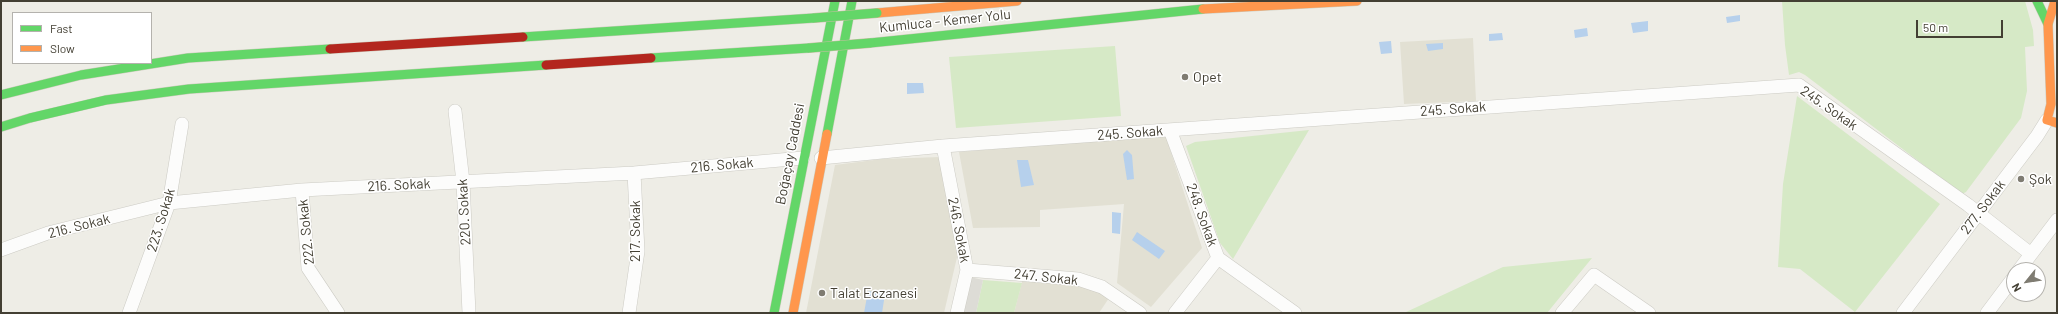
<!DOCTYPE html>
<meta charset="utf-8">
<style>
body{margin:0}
#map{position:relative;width:2058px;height:314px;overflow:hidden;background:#eeede6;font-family:Barlow,sans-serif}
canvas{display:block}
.frame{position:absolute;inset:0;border:2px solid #433f33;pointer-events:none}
.legend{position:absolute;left:12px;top:12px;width:140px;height:52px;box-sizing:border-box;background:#fff;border:1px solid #b4b2ad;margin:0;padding:5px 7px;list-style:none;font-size:12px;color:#433f33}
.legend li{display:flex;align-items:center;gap:8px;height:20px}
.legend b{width:20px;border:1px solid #b4b2ad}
.north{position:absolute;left:2006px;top:262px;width:40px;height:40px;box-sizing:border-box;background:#fff;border:1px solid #b4b2ad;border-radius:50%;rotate:240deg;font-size:11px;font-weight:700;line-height:16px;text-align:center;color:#433f33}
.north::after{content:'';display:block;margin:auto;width:14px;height:18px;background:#7f7c72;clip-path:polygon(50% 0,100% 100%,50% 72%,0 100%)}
.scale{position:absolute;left:1916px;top:20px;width:87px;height:18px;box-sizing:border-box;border:2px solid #433f33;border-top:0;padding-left:5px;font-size:12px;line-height:14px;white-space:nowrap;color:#433f33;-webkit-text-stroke:3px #fff;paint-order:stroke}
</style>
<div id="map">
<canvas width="2058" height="314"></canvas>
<div class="frame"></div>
<ul class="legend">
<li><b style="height:5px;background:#63d668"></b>Fast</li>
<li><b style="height:5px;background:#ff974d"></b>Slow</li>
</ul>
<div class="north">N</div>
<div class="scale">50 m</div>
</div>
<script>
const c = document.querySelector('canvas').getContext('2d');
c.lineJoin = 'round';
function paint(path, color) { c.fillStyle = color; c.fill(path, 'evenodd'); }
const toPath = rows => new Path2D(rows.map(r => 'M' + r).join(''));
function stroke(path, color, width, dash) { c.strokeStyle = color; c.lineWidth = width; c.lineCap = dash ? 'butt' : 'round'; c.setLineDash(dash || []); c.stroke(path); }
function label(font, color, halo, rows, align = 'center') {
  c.font = font + ' Barlow,sans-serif'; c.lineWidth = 3; c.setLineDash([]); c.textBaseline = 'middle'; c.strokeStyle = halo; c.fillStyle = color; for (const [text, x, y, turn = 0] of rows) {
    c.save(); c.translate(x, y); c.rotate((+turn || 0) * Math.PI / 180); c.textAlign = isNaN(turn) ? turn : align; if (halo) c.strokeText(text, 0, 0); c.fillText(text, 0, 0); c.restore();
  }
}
const residential = toPath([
 [1473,38,1476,101,1404,104,1400,42],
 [1166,137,1202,248,1151,307,1117,283,1124,204,1040,210,1040,227,973,228,959,152,1078,142],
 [940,157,958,253,944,313,806,313,835,165,882,159],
 [1023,278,1075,282,1099,290,1109,298,1099,313,1014,313]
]);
const green = toPath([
 [1782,1,2025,1,2033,30,2034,46,2025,47,2027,91,2021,118,1966,192,1962,194,1805,75,1799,72,1789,75,1785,45],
 [1115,46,1121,116,956,128,949,57],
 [1797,96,1940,204,1855,312,1800,269,1778,267,1783,184],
 [1309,130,1233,259,1220,243,1186,146,1195,142],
 [1592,258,1547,313,1404,313,1503,267],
 [983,280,1022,283,1014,313,976,313]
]);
const parking = toPath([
 [970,277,983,280,976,313,960,313]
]);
const water = toPath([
 [1740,15,1740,21,1727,23,1726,17],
 [1648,21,1648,31,1633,33,1631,23],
 [1587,28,1588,36,1575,38,1574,30],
 [1502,33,1503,40,1489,41,1489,34],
 [1391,41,1392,53,1381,54,1379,42],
 [1443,43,1443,49,1428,51,1426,44],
 [907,83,923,83,924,93,907,94],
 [1127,150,1132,155,1134,179,1127,180,1123,154],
 [1017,160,1028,160,1034,185,1021,187],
 [1112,212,1121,213,1120,234,1112,233],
 [1137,232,1165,251,1159,259,1132,240],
 [868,291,885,294,882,313,864,313]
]);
const street = toPath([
 [455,111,463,182,469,313],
 [1170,130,1218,258,1175,313],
 [943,146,967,270,957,313],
 [821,158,943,146,1799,85,1968,205,2031,254],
 [302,190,308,268,338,313],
 [1,250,48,233,169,203,302,190,634,173,803,158],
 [1218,258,1295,313],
 [967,270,1078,279,1102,287,1140,313],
 [2019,270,2057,220],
 [129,313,169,203,182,124],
 [629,313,638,251,634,173],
 [1562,313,1594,275,1649,313],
 [1903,313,2037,136,2047,120],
 [1987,313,2014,277]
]);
const fast = toPath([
 [2037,1,2048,24],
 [523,37,814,18],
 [870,43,1203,9],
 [651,58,809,48],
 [1,95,81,75,188,58,330,49],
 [1,127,30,118,106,100,189,89,546,65],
 [827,134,852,1],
 [774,313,835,1]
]);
const slow = toPath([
 [2055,1,2048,24,2051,104,2047,120,2057,123],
 [1203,9,1357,1],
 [877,13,1017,1],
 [793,313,827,134]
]);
const jam = toPath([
 [330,49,523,37],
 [546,65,651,58]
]);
const fastBridge = toPath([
 [814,18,877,13],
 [809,48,870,43]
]);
const markers = [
 [1185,77,4,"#7f7c72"],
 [2021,179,4,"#7f7c72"],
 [822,293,4,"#7f7c72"]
];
const streetNames = [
 ["Kumluca - Kemer Yolu",945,21,-6],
 ["245. Sokak",1829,108,35],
 ["245. Sokak",1453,109,-4],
 ["245. Sokak",1130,133,-4],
 ["Boğaçay Caddesi",790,154,-79],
 ["216. Sokak",722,165,-5],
 ["216. Sokak",399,185,-3],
 ["277. Sokak",1983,207,-53],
 ["220. Sokak",464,212,-93],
 ["248. Sokak",1202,215,70],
 ["223. Sokak",161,220,-73],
 ["216. Sokak",79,226,-14],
 ["246. Sokak",959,230,79],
 ["217. Sokak",635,231,-90],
 ["222. Sokak",306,232,-96],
 ["247. Sokak",1046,277,6]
];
const poiNames = [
 ["Opet",1193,77],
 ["Şok",2029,179],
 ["Talat Eczanesi",830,293]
];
paint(residential, '#e2e0d3');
paint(green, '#d6e9c6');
paint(parking, '#dddcd6');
paint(water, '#b6d0ec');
stroke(street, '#cccbc4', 14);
stroke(fast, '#cdcbbd', 10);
stroke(slow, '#cdcbbd', 10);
stroke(jam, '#cdcbbd', 10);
stroke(street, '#fcfcfb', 13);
stroke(fast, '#63d668', 9);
stroke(slow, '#ff974d', 9);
stroke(jam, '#b3261e', 9);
stroke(fastBridge, '#c6bea2', 10, []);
stroke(fastBridge, '#63d668', 9);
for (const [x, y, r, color] of markers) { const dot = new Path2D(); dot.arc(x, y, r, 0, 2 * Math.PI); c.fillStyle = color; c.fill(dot); stroke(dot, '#fff', 1.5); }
label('14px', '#433f33', '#fff', streetNames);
label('14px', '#433f33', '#fff', poiNames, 'left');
</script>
